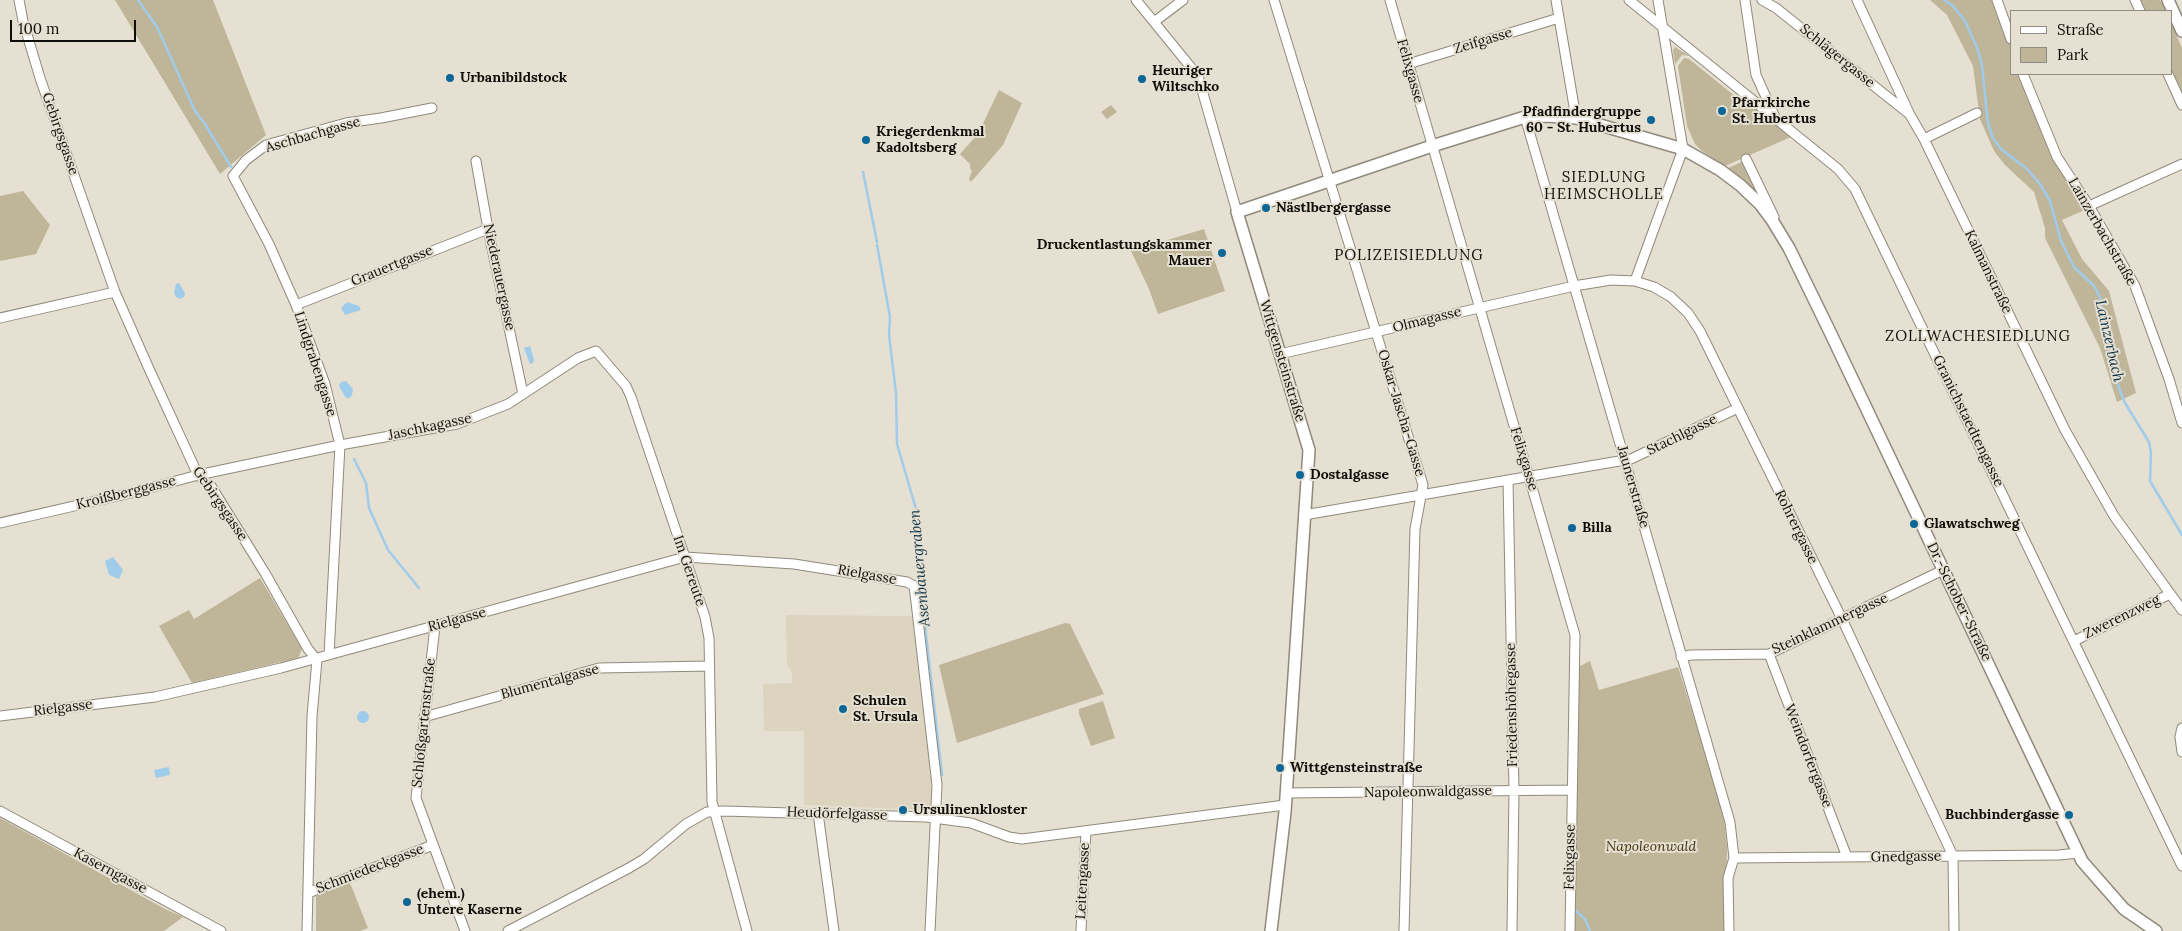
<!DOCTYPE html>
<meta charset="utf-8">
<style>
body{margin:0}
#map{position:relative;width:2182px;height:931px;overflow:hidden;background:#e5e0d1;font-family:Lora,serif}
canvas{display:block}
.legend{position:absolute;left:2010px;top:10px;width:162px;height:65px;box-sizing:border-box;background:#e5e0d1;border:1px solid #8f8c81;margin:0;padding:6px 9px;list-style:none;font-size:15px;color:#0e0d08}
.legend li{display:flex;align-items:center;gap:10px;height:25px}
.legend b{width:25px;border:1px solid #8f8c81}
.scale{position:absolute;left:10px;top:20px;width:126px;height:22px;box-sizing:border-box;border:2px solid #0e0d08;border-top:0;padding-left:6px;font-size:15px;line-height:18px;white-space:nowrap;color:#0e0d08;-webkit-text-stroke:4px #e5e0d1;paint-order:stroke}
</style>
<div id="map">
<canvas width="2182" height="931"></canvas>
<ul class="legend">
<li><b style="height:6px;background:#fff"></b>Straße</li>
<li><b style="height:14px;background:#bfb598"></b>Park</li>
</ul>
<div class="scale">100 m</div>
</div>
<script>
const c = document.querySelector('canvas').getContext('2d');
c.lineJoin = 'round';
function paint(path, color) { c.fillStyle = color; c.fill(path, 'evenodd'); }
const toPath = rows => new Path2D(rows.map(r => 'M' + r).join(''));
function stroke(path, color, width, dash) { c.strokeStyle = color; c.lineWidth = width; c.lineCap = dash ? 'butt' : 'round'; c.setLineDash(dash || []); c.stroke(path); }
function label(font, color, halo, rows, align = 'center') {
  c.font = font + ' Lora,serif'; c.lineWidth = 4; c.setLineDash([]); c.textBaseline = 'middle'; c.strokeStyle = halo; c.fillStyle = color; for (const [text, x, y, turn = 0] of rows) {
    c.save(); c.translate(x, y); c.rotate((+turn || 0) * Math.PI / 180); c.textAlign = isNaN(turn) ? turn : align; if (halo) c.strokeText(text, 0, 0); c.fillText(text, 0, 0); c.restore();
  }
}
const built = toPath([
 [786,615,912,616,931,778,931,806,929,810,804,805,804,731,764,731,763,684,792,683,792,674,787,664]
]);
const green = toPath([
 [115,0,213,0,266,135,220,174],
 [1930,0,1993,0,2011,48,2011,74,2020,74,2050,150,2087,209,2062,220,2082,259,2109,291,2136,393,2117,402,2100,348,2045,238,2045,228,2034,192,2005,165,1994,151,1980,119,1973,66,1947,15],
 [2138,0,2160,0,2166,11,2143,11],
 [2171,23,2182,48,2182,97,2171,73],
 [1675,47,1689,56,1682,55,1675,64,1673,50],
 [1684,58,1689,59,1746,105,1752,105,1793,136,1725,166,1702,151,1695,144,1687,126,1678,66],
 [999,90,1022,103,1003,145,971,182,969,179,972,171,970,168,970,164,960,154,978,134],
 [1111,105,1117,112,1107,119,1101,112],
 [1744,161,1760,197,1728,168],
 [23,191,50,225,36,254,0,261,0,196],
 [1204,229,1225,291,1158,314,1149,289,1131,251],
 [260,578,302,649,298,658,192,683,159,626,189,610,194,619],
 [1065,623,1070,624,1104,694,957,743,939,665],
 [1590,661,1599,690,1678,667,1723,810,1727,847,1726,931,1574,931,1578,667],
 [1103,701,1115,738,1091,746,1079,714,1079,709],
 [0,818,165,909,183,917,164,931,0,931],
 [350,883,368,928,360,931,316,931,316,896]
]);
const water = toPath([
 [179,283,185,293,184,297,180,299,176,297,174,293,176,284],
 [347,302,359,306,361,310,345,315,341,308],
 [530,346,534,360,533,363,530,364,524,348],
 [346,381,353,389,352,395,349,398,346,398,339,386,341,382],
 [113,557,123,570,119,579,109,575,105,561],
 '357 717a6 6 0 1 1 12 0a6 6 0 1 1-12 0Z',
 [169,767,170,775,156,778,154,770]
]);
const stream = toPath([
 [138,0,157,27,195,111,205,124,231,167],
 [1944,0,1953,6,1965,21,1978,50,1982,66,1988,124,1993,138,2001,149,2027,169,2040,184,2050,201,2061,241,2074,267,2094,286,2100,297,2107,345,2120,391,2125,403,2149,442,2151,453,2150,481,2182,535],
 [863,172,877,242],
 [877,245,890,317,889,335,896,393,897,444,916,509,921,549,920,582,942,775],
 [354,459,366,483,369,508,388,550,419,588],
 [1576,911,1585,919,1590,931]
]);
const minor = toPath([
 [19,0,23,21,40,78,89,218,115,292,150,371,198,475,211,486,265,573,308,649,317,660],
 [1136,0,1198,76,1237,212],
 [1274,0,1423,485,1415,529,1404,931],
 [1390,0,1575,635,1570,931],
 [1556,0,1576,118],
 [1629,0,1838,169,1855,189,2182,866],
 [1745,0,1756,75,1775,117],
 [1762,0,1776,8,1908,113],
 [1857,0,1910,115,1924,139,2065,430,2114,516,2182,610],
 [1997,0,2011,39],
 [2135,0,2140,11],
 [1154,22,1183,0],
 [1408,64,1559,18],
 [2023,74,2057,157,2089,206,2135,286,2169,379,2182,423],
 [2168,74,2182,105],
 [1525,117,1730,822,1734,858,1728,878,1729,931],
 [1924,139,1977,113],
 [1746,159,1774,217],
 [476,161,488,229,523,394],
 [2089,206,2182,164],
 [1635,281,1683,149,1658,0],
 [296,305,488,229],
 [0,318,115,292],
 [1280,354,1574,286,1611,280,1635,281,1654,287,1671,297,1688,313,1700,331,1842,619,1953,856,1954,931],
 [1508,480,1514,791,1512,931],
 [1304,515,1631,459,1738,408],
 [0,523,135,492,198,475,340,445,457,424,508,404,578,358,596,351,626,386,631,397,705,617,709,638,712,802,747,931],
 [435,626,416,798,465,931],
 [2074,641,2170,594],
 [1769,654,1847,857],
 [329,655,340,445,325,384,296,305,269,244,233,176,246,160,266,145,346,123,381,118,432,108],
 [1681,657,1691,655,1769,654,1943,570],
 [0,716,155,697,281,668,685,557,794,564,907,582,914,586,916,602,937,785,930,931],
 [424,717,599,668,709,666],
 [2182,728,2180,737,2182,752],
 [1286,793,1571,790],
 [0,811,221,931],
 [818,813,834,931],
 [1734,858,2059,855,2078,853],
 [308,893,433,845],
 [307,931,312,716,317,660],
 [508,931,629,868,644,859,686,824,707,812,724,811,926,817,971,823,1009,837,1022,839,1285,805],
 [1081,931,1086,831]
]);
const tertiary = toPath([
 [2168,0,2182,31],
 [1271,931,1285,812,1309,450,1237,212,1432,146,1525,117,1546,116,1576,118,1683,149,1720,170,1740,185,1760,204,1772,220,1789,248,1829,330,2082,861,2124,909,2156,931]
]);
const markers = [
 [450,78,5,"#0c6797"],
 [1142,79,5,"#0c6797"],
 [1722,111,5,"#0c6797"],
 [1651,120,5,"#0c6797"],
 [866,140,5,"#0c6797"],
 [1266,208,5,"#0c6797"],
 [1222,253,5,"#0c6797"],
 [1300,475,5,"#0c6797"],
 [1914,524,5,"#0c6797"],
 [1572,528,5,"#0c6797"],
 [843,709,5,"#0c6797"],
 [1280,768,5,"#0c6797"],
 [903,810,5,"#0c6797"],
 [2069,815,5,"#0c6797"],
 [407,902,5,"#0c6797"]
];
const streetNames = [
 ["Zeifgasse",1483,41,-17],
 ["Schlägergasse",1837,56,39],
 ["Felixgasse",1410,71,74],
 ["Gebirgsgasse",60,134,71],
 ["Aschbachgasse",313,135,-16],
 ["Lainzerbachstraße",2102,232,60],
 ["Grauertgasse",392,266,-22],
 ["Kalmanstraße",1988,272,64],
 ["Niederauergasse",499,277,78],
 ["Olmagasse",1427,320,-14],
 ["Wittgensteinstraße",1282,361,73],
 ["Lindgrabengasse",315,364,72],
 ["Oskar-Jascha-Gasse",1401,413,73],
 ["Granichstaedtengasse",1968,421,64],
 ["Jaschkagasse",430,427,-12],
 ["Stachlgasse",1682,435,-26],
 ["Felixgasse",1524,459,73],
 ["Jaunerstraße",1633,487,74],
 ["Kroißberggasse",126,493,-14],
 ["Gebirgsgasse",220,504,56],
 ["Rohrergasse",1796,527,64],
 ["Im Gereute",689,571,71],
 ["Rielgasse",867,575,10],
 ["Dr.-Schober-Straße",1959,602,64],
 ["Zwerenzweg",2122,617,-26],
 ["Rielgasse",457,620,-15],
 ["Steinklammergasse",1830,624,-25],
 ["Blumentalgasse",550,682,-15],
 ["Friedenshöhegasse",1512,705,-91],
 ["Rielgasse",63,708,-7],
 ["Schloßgartenstraße",424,723,-84],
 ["Weindorfergasse",1808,756,69],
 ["Napoleonwaldgasse",1428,792,-1],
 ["Heudörfelgasse",837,814,2],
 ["Felixgasse",1570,857,-89],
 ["Gnedgasse",1906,857,-1],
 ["Schmiedeckgasse",370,869,-21],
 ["Kaserngasse",110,871,28],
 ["Leitengasse",1083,881,-87]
];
const poiNames = [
 ["Heuriger",1152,71],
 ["Wiltschko",1152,87],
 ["Urbanibildstock",460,78],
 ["Pfarrkirche",1732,103],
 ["St. Hubertus",1732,119],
 ["Pfadfindergruppe",1641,112,"right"],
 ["60 - St. Hubertus",1641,128,"right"],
 ["Kriegerdenkmal",876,132],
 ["Kadoltsberg",876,148],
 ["Nästlbergergasse",1276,208],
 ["Druckentlastungskammer",1212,245,"right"],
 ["Mauer",1212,261,"right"],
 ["Dostalgasse",1310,475],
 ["Glawatschweg",1924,524],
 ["Billa",1582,528],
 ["Schulen",853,701],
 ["St. Ursula",853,717],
 ["Wittgensteinstraße",1290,768],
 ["Ursulinenkloster",913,810],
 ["Buchbindergasse",2059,815,"right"],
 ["(ehem.)",417,894],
 ["Untere Kaserne",417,910]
];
const parkNames = [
 ["Napoleonwald",1651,847]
];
const neighbourhoodNames = [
 ["SIEDLUNG",1604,178],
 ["HEIMSCHOLLE",1604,195],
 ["POLIZEISIEDLUNG",1409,256],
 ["ZOLLWACHESIEDLUNG",1978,337]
];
const waterNames = [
 ["Lainzerbach",2109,341,77],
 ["Asenbauergraben",920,568,-95]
];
paint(built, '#dcd4be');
paint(green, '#bfb598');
paint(water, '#a0cceb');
stroke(stream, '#a0cceb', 2.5);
stroke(minor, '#8f8a7c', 11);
stroke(tertiary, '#8f8a7c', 14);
stroke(minor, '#fff', 9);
stroke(tertiary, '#fff', 11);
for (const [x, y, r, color] of markers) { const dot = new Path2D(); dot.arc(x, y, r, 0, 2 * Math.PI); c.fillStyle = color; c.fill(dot); stroke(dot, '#e5e0d1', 2); }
label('14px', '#0e0d08', '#e5e0d1', streetNames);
label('bold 14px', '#0e0d08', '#e5e0d1', poiNames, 'left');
label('italic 14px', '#41340f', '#e5e0d1', parkNames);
c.letterSpacing = '1px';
label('15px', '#0e0d08', '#e5e0d1', neighbourhoodNames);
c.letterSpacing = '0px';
label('italic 15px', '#0e3147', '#e5e0d1', waterNames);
</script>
